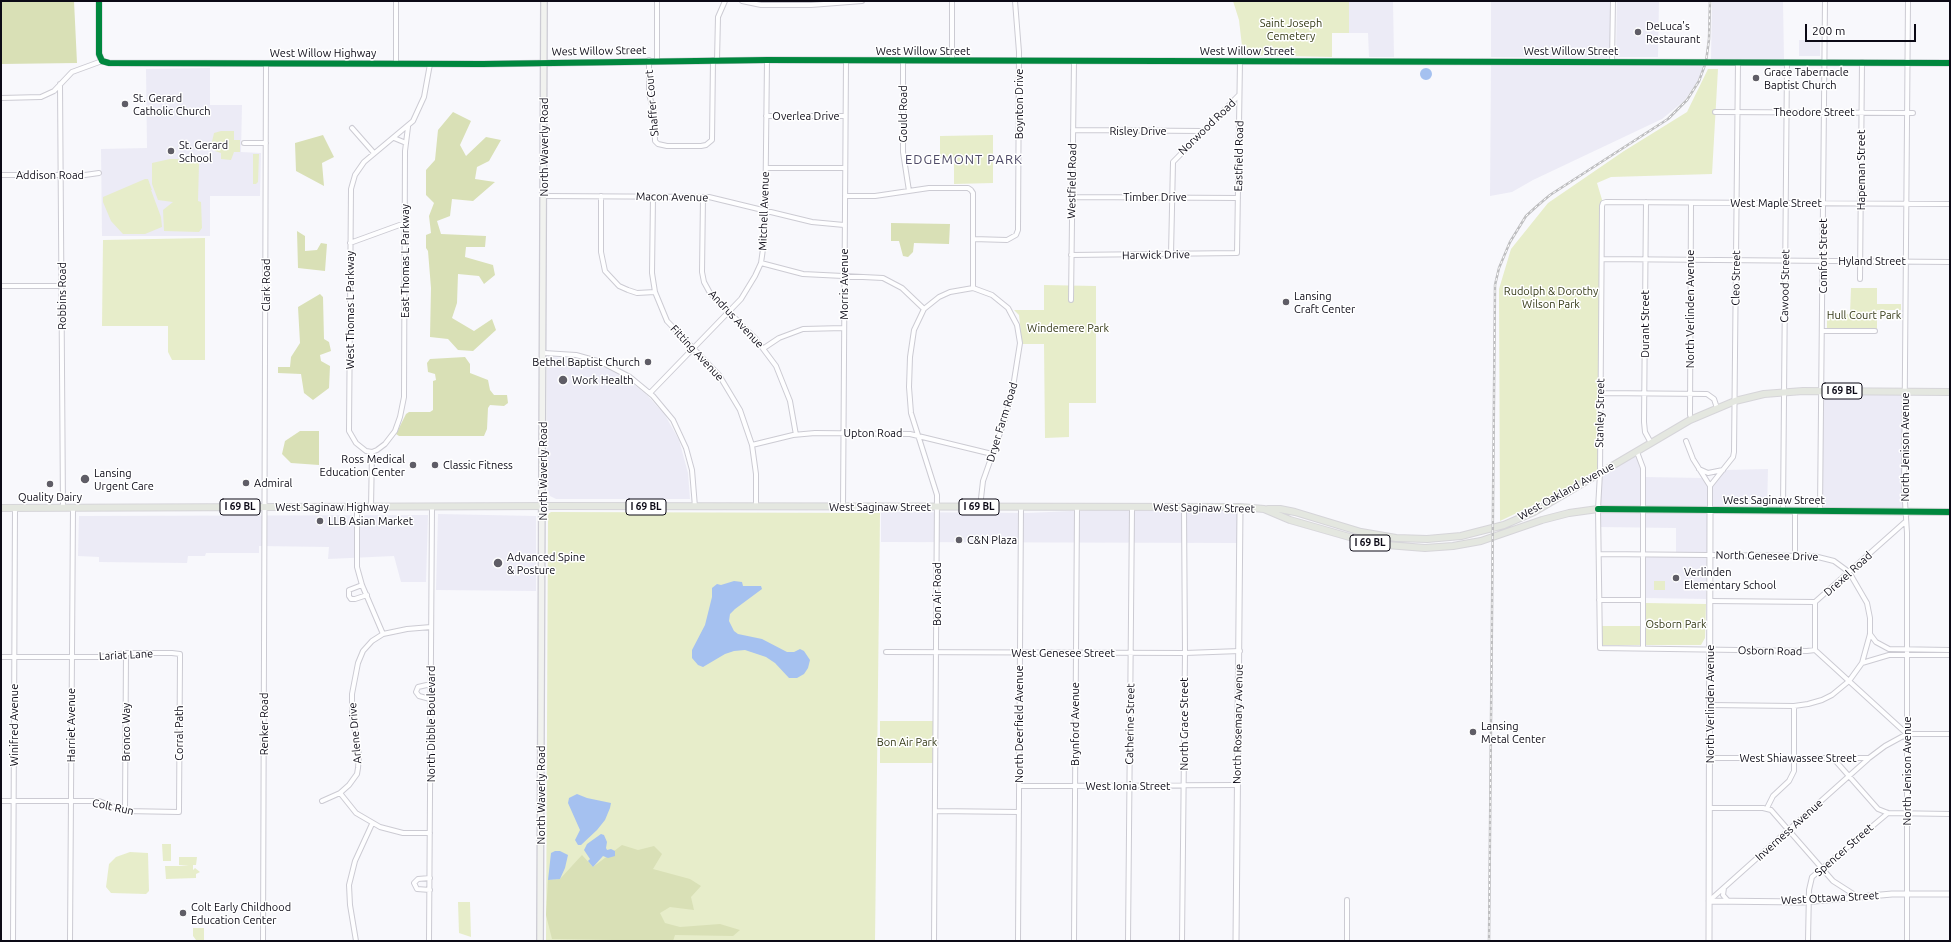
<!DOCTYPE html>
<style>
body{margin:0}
#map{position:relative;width:1951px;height:942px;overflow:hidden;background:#f8f8fc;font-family:Ubuntu,sans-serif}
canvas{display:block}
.frame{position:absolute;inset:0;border:2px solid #0c0a16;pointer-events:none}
.scale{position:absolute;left:1805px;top:24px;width:111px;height:18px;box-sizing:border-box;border:2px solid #0c0a16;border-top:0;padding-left:5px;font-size:12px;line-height:14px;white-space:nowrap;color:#0c0a16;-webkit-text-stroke:3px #fff;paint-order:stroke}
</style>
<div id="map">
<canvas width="1951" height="942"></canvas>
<div class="frame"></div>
<div class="scale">200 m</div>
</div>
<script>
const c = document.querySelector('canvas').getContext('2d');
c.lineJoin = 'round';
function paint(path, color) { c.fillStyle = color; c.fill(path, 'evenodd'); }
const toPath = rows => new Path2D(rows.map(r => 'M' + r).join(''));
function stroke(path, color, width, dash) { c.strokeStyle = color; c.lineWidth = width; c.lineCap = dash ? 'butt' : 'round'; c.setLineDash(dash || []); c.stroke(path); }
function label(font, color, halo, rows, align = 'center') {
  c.font = font + ' Ubuntu,sans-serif'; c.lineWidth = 3; c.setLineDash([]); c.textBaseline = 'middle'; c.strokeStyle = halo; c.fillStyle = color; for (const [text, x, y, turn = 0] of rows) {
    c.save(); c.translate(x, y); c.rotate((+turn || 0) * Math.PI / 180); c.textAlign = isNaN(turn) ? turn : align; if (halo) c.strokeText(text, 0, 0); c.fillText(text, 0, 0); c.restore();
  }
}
const built = toPath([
 [1349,1,1393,1,1394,57,1369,57,1368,33,1349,33],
 [1491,1,1610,1,1610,56,1607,58,1491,57],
 [1617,1,1659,1,1658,57,1616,57],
 [1712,1,1783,1,1784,59,1711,59],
 [1799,40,1820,40,1820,56,1799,56],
 [1491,65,1705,65,1698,81,1684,101,1662,119,1533,180,1512,192,1490,196],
 [210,68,210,105,242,105,241,152,261,153,260,196,210,196,210,236,102,236,101,149,147,148,146,69],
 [551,357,577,359,606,368,626,378,647,395,665,415,679,440,688,473,690,499,556,499,550,496,547,487,547,361],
 [1822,391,1905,391,1905,512,1820,510],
 [1637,452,1644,477,1703,478,1710,486,1724,470,1768,469,1767,510,1710,510,1710,555,1703,552,1676,552,1676,528,1599,527,1600,473],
 [1240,507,1239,543,881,542,881,512,1028,513,1132,508],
 [438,514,536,516,536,591,436,590],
 [428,515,426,582,401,582,394,556,328,559,329,547,259,546,259,553,206,553,205,556,188,556,187,563,99,562,99,557,78,556,79,516],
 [1645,557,1706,557,1706,599,1645,598]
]);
const green = toPath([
 [1233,1,1349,1,1349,33,1332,33,1332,57,1243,55,1239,20],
 [1708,69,1718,69,1712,174,1611,177,1597,183,1603,203,1600,473,1500,521,1499,289,1511,249,1548,203,1624,151,1687,112],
 [221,131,234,131,234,140,240,140,240,152,234,152,231,160,221,159,221,153,215,151,211,146,214,133],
 [993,135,993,183,954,184,954,158,940,158,940,136],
 [253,154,259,154,258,182,256,184,253,184],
 [170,159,195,159,199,164,198,201,201,202,202,228,199,232,164,231,163,210,173,202,158,200,152,184,152,163],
 [145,179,148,179,152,190,151,190,161,217,162,227,145,234,123,234,111,221,103,202,103,197],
 [205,238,205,360,172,360,168,352,168,326,102,326,103,240],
 [1044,285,1096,286,1096,403,1069,403,1069,437,1045,438,1044,344,1022,344,1019,315,1014,310,1044,310],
 [1851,288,1877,288,1877,304,1901,304,1901,310,1877,310,1877,329,1827,329,1827,314,1850,314],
 [551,512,880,513,875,941,546,941,548,514],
 [1654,581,1665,581,1665,590,1654,590],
 [1646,603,1706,604,1705,638,1701,645,1646,645],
 [1602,626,1642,626,1641,645,1602,645],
 [880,721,933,721,933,763,880,763],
 [162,844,171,844,171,861,163,861],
 [130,852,148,853,149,891,146,894,111,893,106,887,109,864,116,857],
 [179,857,197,857,196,865,193,865,193,870,195,868,200,872,196,874,196,878,166,879,165,866,189,866,179,865],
 [458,902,470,902,471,937,459,933],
 [193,928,204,928,204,940,196,940,193,936]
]);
const forest = toPath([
 [1,1,74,1,77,63,1,64],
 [453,112,471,121,460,145,466,156,486,137,501,140,489,161,477,167,475,179,495,182,473,201,452,199,450,216,437,221,441,234,486,236,485,247,466,247,465,257,493,265,495,275,484,284,479,276,458,274,457,303,452,318,474,331,492,319,496,330,473,351,458,350,448,339,430,337,431,288,428,251,426,248,426,235,431,233,429,216,434,203,426,195,426,170,435,160,438,130],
 [323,135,334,157,322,163,324,186,296,171,295,143],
 [891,223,950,224,949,244,914,243,913,252,908,257,903,256,899,241,891,241],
 [297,231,305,236,305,251,317,250,321,243,327,244,325,271,298,268],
 [320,294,323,297,324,339,329,342,331,351,320,355,321,361,330,366,329,388,313,400,304,393,301,374,278,373,278,367,290,367,291,357,300,343,298,307],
 [465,357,470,364,470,373,488,380,490,390,494,395,507,395,508,403,504,406,490,405,488,408,487,429,484,436,399,436,396,434,406,414,409,412,430,412,433,410,433,381,436,380,435,374,428,372,427,363,430,359],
 [300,431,319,431,319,465,291,463,282,454,285,441],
 [622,845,638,850,654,846,662,854,653,869,690,879,701,886,691,897,694,910,670,907,660,913,665,923,680,927,720,924,740,930,733,936,675,935,673,941,552,939,546,915,548,880,560,879,582,855,593,867]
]);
const water = toPath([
 '1420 74a6 6 0 1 1 12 0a6 6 0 1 1-12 0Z',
 [734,581,742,582,743,586,761,586,762,589,735,609,730,614,729,621,734,631,738,634,762,639,787,652,794,652,800,649,804,651,810,660,808,668,804,674,797,678,789,678,775,663,766,657,745,650,734,651,725,654,703,667,698,665,692,658,692,650,705,625,712,597,712,588,717,584,721,585],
 [577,794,587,798,611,803,610,808,605,820,597,830,581,845,578,845,575,840,580,830,568,803,569,798],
 [601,834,604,835,607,842,606,848,607,850,611,849,615,851,615,856,608,858,603,856,593,867,588,861,590,859,584,850,587,844],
 [555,851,560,851,568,855,565,868,560,879,548,880,551,853]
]);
const minor = toPath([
 [396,1,396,63],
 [657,1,657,60],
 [742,1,761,5,811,5,862,1],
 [952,1,952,61],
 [649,60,649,94,654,112,655,141,658,144,667,146,701,146,706,145,712,140,713,60],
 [717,60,718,17,725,1],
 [903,61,903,152,909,191],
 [1612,62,1613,1],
 [60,84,63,508],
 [1,98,41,97,54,91,72,72,102,61],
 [1715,112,1913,113],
 [766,116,845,116],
 [408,127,405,151,404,397,400,417,395,431,385,444,377,450,372,452,366,451,356,443,349,431,351,189,355,175,364,162,413,121,424,97,430,64],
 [352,128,374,153],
 [1073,130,1203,131],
 [394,138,406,143],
 [244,143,266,143],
 [766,168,845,168],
 [1,175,85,175,99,173],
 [544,196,709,197,812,222,844,225],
 [601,196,601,252,605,271,619,286,628,290,637,293,655,292],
 [845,196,875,196,929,188,968,188,971,190,973,193,973,288],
 [653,197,652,273,655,292,667,321,719,375,740,410,752,445,756,474,756,507],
 [703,197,702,272,704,282,710,293,755,338,776,366,790,401,796,435],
 [1072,197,1238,198],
 [1646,202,1644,422,1645,432,1651,443],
 [973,239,1007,240,1016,235,1018,230,1019,52,1015,1],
 [350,243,405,223],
 [1171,254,1173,162,1239,95],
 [1071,255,1237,253,1240,61],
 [1602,259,1950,262],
 [761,263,803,274,883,278,902,288,924,309],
 [1860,279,1862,62],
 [1,286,62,286],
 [1071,300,1074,61],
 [1822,331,1875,331],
 [764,348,779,338,803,329,844,328],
 [544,353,576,355,601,362,630,377,653,396,673,420,686,448,692,470,695,507],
 [650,393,741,299,755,276,761,263,765,235,767,60],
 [1600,393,1707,394,1714,399,1717,408],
 [1690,415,1691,203],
 [1686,441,1693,459,1710,486,1710,510],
 [752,445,793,435,815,433,910,434,992,454],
 [1637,452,1643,468,1643,648],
 [1699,469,1708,473,1723,470],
 [1710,486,1733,457,1734,452,1738,62],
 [357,507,357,567,362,585,383,634],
 [371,507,372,452],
 [843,507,846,60],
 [1783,510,1787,62],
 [1820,510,1825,1],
 [1599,554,1814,556,1834,561,1849,572,1867,603,1870,618,1870,634,1862,663,1849,681,1832,695,1822,700,1808,704,1794,706,1710,705],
 [1795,556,1795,510],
 [362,585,349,590,349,596,351,599,355,599,367,595],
 [1599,600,1643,600],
 [1710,601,1815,602,1905,522],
 [1870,634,1876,642,1889,649,1950,650],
 [1815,650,1815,602],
 [886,652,1185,653,1240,651],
 [1,657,100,657,126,653,172,653,180,654,180,659,179,812,125,811,99,801,1,801],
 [1862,663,1889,655,1950,655],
 [430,699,419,696,416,692,418,687,431,684],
 [1907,734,1815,650,1807,651,1600,648,1598,509,1600,473,1602,206,1603,203,1606,202,1950,204],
 [1710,758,1869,758,1885,746,1907,734,1950,734],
 [1833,758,1878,809,1888,813,1950,814],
 [1019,786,1237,785],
 [340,793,356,813,380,827,403,833,430,833],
 [322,801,340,793,349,785,357,774,358,768,359,755,352,714,352,694,358,663,363,651,372,641,383,634,407,629,431,627],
 [1710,808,1763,808,1771,810,1833,881,1858,897],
 [1767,808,1773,796,1789,781,1794,771,1794,706],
 [125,811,126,653],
 [935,811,1019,812],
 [430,878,418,879,414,883,417,889,430,890],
 [1724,888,1723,895,1728,901],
 [1709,901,1868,759],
 [13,941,15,508],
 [70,941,73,508],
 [263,941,266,63],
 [356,941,350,905,349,885,355,861,372,824],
 [429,941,432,507],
 [934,941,937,495,911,413,909,387,910,357,914,330,924,309,939,297,950,292,973,288,992,295,1008,308,1017,325,1020,343,1013,387,1005,419,983,481,980,507],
 [1018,941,1021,507],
 [1074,941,1077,507],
 [1128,941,1132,508],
 [1182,941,1185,653,1184,508],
 [1347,941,1347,900],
 [1808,941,1809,890,1812,877,1888,813],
 [1907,941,1907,533,1904,486,1908,1]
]);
const tertiary = toPath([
 [99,1,99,54,102,61,109,63,483,64,767,60,1950,63],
 [1709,901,1804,902,1892,894,1950,894],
 [1236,941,1240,507],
 [1709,941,1710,510]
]);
const secondary = toPath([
 [540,941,544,1]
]);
const primary = toPath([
 [1,508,554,506,1240,507,1264,509,1290,520,1374,544,1425,548,1453,546,1481,541,1542,520,1569,513,1598,509,1950,512],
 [1268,509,1280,509,1295,512,1361,532,1396,538,1427,539,1461,536,1504,525,1534,512,1690,420,1735,401,1764,394,1803,391,1950,392]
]);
const rail = toPath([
 [1489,941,1495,285,1499,268,1510,242,1526,216,1537,206,1550,195,1668,119,1687,100,1699,81,1706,62,1709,39,1710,1]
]);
const cycleway = toPath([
 [99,1,99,54,102,61,109,63,483,64,767,60,1950,63],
 [1598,509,1950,512]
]);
const markers = [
 [1638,32,4,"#5f5d66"],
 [1756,78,4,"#5f5d66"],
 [125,104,4,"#5f5d66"],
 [171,151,4,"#5f5d66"],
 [1286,302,4,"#5f5d66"],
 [648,362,4,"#5f5d66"],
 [563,380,5,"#5f5d66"],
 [413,465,4,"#5f5d66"],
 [435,465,4,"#5f5d66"],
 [85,479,5,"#5f5d66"],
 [246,483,4,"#5f5d66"],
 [50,484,4,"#5f5d66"],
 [320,521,4,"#5f5d66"],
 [959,540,4,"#5f5d66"],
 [498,563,5,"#5f5d66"],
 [1676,578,4,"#5f5d66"],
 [1473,732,4,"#5f5d66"],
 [183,913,4,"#5f5d66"]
];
const shields = [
 [1842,391,40],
 [240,507,40],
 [646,507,40],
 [979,507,40],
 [1370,543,40]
];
const shieldNames = [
 ["I 69 BL",1842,391],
 ["I 69 BL",240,507],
 ["I 69 BL",646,507],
 ["I 69 BL",979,507],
 ["I 69 BL",1370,543]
];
const parkNames = [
 ["Saint Joseph",1291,23],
 ["Cemetery",1291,36],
 ["Rudolph & Dorothy",1551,291],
 ["Wilson Park",1551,304],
 ["Hull Court Park",1864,315],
 ["Windemere Park",1068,328],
 ["Osborn Park",1676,624],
 ["Bon Air Park",907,742]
];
const poiNames = [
 ["DeLuca's",1646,26],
 ["Restaurant",1646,39],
 ["Grace Tabernacle",1764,72],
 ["Baptist Church",1764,85],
 ["St. Gerard",133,98],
 ["Catholic Church",133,111],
 ["St. Gerard",179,145],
 ["School",179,158],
 ["Lansing",1294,296],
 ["Craft Center",1294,309],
 ["Bethel Baptist Church",640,362,"right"],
 ["Work Health",572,380],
 ["Ross Medical",405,459,"right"],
 ["Education Center",405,472,"right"],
 ["Classic Fitness",443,465],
 ["Lansing",94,473],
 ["Urgent Care",94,486],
 ["Admiral",254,483],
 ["Quality Dairy",50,497,"center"],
 ["LLB Asian Market",328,521],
 ["C&N Plaza",967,540],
 ["Advanced Spine",507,557],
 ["& Posture",507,570],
 ["Verlinden",1684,572],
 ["Elementary School",1684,585],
 ["Lansing",1481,726],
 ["Metal Center",1481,739],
 ["Colt Early Childhood",191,907],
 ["Education Center",191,920]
];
const streetNames = [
 ["West Willow Street",599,51,-1],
 ["West Willow Street",923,51],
 ["West Willow Street",1247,51],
 ["West Willow Street",1571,51],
 ["West Willow Highway",323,53],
 ["Shaffer Court",652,103,-95],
 ["Boynton Drive",1019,104,-90],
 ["Theodore Street",1814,112],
 ["Gould Road",903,114,-90],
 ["Overlea Drive",806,116],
 ["Norwood Road",1207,127,-44],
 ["Risley Drive",1138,131],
 ["North Waverly Road",544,147,-90],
 ["Eastfield Road",1239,156,-89],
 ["Hapeman Street",1861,170,-90],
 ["Addison Road",50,175],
 ["Westfield Road",1072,181,-89],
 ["Macon Avenue",672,197,1],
 ["Timber Drive",1155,197],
 ["West Maple Street",1776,203],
 ["Mitchell Avenue",764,211,-88],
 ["Harwick Drive",1156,255,-1],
 ["Comfort Street",1823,256,-90],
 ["East Thomas L Parkway",405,261,-90],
 ["Hyland Street",1872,261],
 ["Cleo Street",1736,278,-89],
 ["Morris Avenue",844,284,-90],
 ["Clark Road",266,285,-90],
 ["Cawood Street",1785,286,-89],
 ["Robbins Road",62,296,-90],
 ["North Verlinden Avenue",1690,309,-90],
 ["West Thomas L Parkway",350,310,-90],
 ["Andrus Avenue",736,319,47],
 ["Durant Street",1645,324,-90],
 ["Fitting Avenue",697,353,47],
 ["Stanley Street",1600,413,-89],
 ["Dryer Farm Road",1002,422,-73],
 ["Upton Road",873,433],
 ["North Jenison Avenue",1905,447,-90],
 ["North Waverly Road",543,471,-90],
 ["West Oakland Avenue",1566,491,-29],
 ["West Saginaw Street",1774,500],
 ["West Saginaw Highway",332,507],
 ["West Saginaw Street",880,507],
 ["West Saginaw Street",1204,508,1],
 ["North Genesee Drive",1767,556,1],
 ["Drexel Road",1848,574,-42],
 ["Bon Air Road",937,594,-90],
 ["Osborn Road",1770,651,1],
 ["West Genesee Street",1063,653],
 ["Lariat Lane",126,655,-3],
 ["North Verlinden Avenue",1710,704,-90],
 ["Renker Road",264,724,-90],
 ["North Dibble Boulevard",431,724,-90],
 ["North Deerfield Avenue",1019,724,-90],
 ["Brynford Avenue",1075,724,-90],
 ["Catherine Street",1130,724,-89],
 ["North Grace Street",1184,724,-90],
 ["North Rosemary Avenue",1238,724,-89],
 ["Winifred Avenue",14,725,-90],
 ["Harriet Avenue",71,725,-90],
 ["Bronco Way",126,732,-90],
 ["Corral Path",179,733,-90],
 ["Arlene Drive",355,733,-95],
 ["West Shiawassee Street",1798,758],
 ["North Jenison Avenue",1907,771,-90],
 ["West Ionia Street",1128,786],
 ["North Waverly Road",541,795,-90],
 ["Colt Run",113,807,12],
 ["Inverness Avenue",1789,830,-42],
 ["Spencer Street",1844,850,-41],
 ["West Ottawa Street",1830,898,-3]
];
const quarterNames = [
 ["EDGEMONT PARK",964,160]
];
paint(built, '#ecebf6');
paint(green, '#e7edca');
paint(forest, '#d9e0b6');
paint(water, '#a5c1f0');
stroke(minor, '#cccbd3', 6);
stroke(tertiary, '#cccbd3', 7);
stroke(secondary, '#cccbd3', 8);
stroke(primary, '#d6d5d9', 8);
stroke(minor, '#fefeff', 4);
stroke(tertiary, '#fefeff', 5);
stroke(secondary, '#f1f2ef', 5.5);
stroke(primary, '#e4e7e0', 6);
stroke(rail, '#bebec0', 2.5);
stroke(rail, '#fff', 1, [3]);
stroke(cycleway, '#00873e', 6);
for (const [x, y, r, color] of markers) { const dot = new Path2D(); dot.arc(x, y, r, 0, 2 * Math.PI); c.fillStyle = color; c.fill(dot); stroke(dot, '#fff', 1.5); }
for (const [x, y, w] of shields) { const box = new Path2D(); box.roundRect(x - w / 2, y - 8, w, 16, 3); c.fillStyle = '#fff'; c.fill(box); stroke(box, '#0c0a16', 1); }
label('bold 10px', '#0c0a16', null, shieldNames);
label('11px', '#333815', '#fff', parkNames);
label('11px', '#0c0a16', '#fff', poiNames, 'left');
label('11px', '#0c0a16', '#fff', streetNames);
c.letterSpacing = '1px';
label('13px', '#4e4a67', '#fff', quarterNames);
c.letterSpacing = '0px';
</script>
